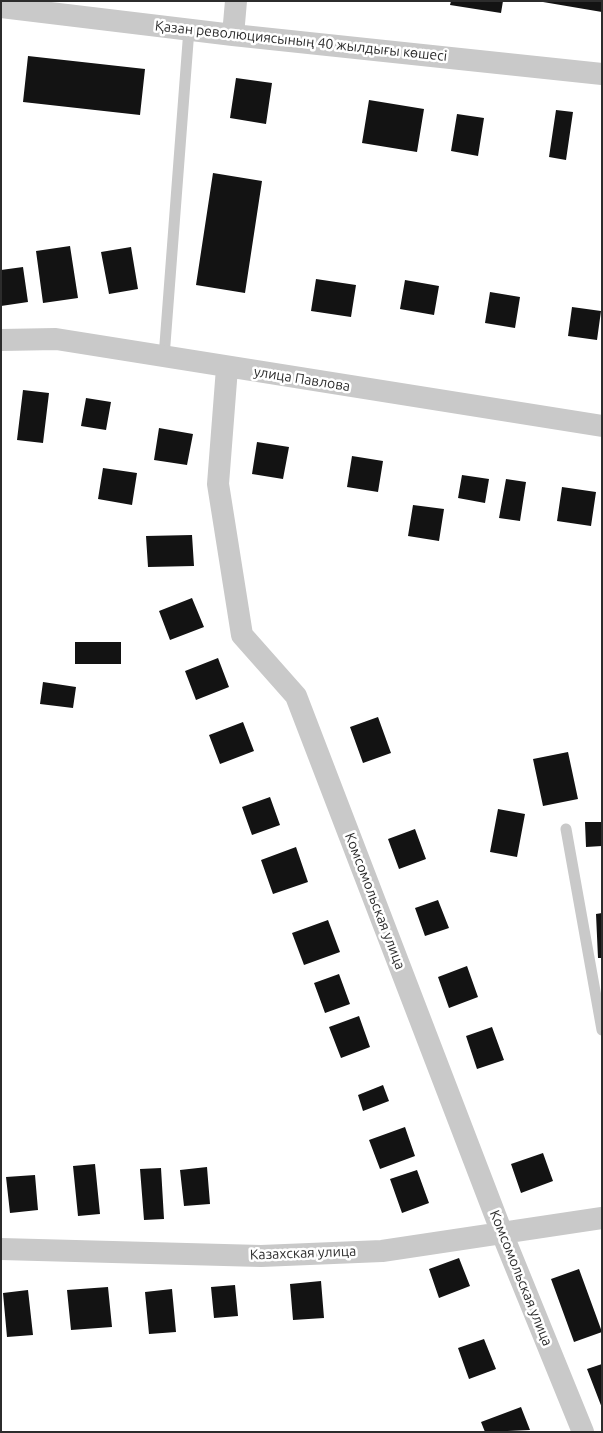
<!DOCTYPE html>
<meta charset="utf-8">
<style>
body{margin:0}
#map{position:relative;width:603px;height:1433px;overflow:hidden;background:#fff;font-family:Ubuntu,sans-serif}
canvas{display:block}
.frame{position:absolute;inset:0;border:2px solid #2c2c2c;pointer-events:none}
</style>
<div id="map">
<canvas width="603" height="1433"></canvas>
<div class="frame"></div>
</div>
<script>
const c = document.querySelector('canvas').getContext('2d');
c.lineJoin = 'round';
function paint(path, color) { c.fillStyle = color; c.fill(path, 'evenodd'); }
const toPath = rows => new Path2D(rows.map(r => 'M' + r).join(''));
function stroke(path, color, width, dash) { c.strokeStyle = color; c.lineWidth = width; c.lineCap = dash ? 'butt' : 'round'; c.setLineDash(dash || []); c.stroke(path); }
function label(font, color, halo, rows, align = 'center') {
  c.font = font + ' Ubuntu,sans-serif'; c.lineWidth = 5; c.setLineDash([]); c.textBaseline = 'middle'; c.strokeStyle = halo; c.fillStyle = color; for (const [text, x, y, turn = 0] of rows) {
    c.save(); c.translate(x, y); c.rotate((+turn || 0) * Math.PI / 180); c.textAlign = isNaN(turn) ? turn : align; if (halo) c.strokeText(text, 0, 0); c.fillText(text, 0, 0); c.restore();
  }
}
const building = toPath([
 [451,1,503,1,501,13,450,5],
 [543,1,602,1,602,12,543,2],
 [28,56,145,69,140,115,23,102],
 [236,78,272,83,266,124,230,118],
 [369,100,424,109,417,152,362,143],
 [556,110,573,112,566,160,549,157],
 [457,114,484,118,478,156,451,151],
 [213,173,262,181,245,293,196,285],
 [70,246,78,298,43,303,36,251],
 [131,247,138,289,109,294,101,252],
 [23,267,28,302,1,306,1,270],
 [316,279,356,285,351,317,311,311],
 [405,280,439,286,434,315,400,309],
 [490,292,520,297,515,328,485,323],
 [572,307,601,311,597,340,568,336],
 [23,390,49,393,43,443,17,440],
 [86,398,111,402,106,430,81,426],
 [159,428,193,434,187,465,154,460],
 [257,442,289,447,283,479,252,474],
 [352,456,383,461,378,492,347,487],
 [103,468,137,473,132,505,98,499],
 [462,475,489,479,485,503,458,498],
 [506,479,526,482,520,521,499,518],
 [562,487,596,492,591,526,557,521],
 [413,505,444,509,439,541,408,536],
 [192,535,194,566,148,567,146,536],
 [192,598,204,627,170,640,159,611],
 [75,642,121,642,121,664,75,664],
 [218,658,229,687,196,700,185,671],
 [43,682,76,687,73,708,40,704],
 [378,717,391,753,363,763,350,727],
 [243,722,254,751,220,764,209,735],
 [568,752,578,799,543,806,533,759],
 [270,797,280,825,252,835,242,807],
 [498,809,525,814,517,857,490,852],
 [585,822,602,822,602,846,586,847],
 [415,829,426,859,399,869,388,839],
 [296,847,308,882,273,894,261,860],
 [438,900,449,928,425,936,415,908],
 [602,913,602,958,598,958,596,914],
 [328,920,340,952,304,965,292,933],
 [467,966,478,997,449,1008,438,977],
 [339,974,350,1004,325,1013,314,983],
 [359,1016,370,1047,341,1058,329,1027],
 [492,1027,504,1060,477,1069,466,1036],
 [383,1085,389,1101,363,1111,358,1095],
 [405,1127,415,1156,380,1169,369,1140],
 [543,1153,553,1181,521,1193,511,1164],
 [95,1164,100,1214,78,1216,73,1166],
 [207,1167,210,1204,184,1206,180,1170],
 [161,1168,164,1219,144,1220,140,1169],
 [417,1170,429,1203,402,1213,390,1179],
 [35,1175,38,1210,10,1213,6,1177],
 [459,1258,470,1286,439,1298,429,1269],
 [579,1269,602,1332,574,1342,551,1279],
 [321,1281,324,1318,293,1320,290,1284],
 [235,1285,238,1316,214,1318,211,1287],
 [108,1287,112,1327,71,1330,67,1290],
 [172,1289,176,1332,149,1334,145,1292],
 [28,1290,33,1335,7,1337,3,1293],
 [484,1339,496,1369,469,1379,458,1348],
 [602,1364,602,1408,587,1369],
 [521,1407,530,1430,485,1432,481,1422]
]);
const service = toPath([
 [164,357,189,29],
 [566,829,602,1030]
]);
const minor = toPath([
 [1,7,233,35,602,74],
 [233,35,236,1],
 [1,340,56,339,602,426],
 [227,368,218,484,242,635,296,696,502,1233,583,1432],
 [1,1249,261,1256,382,1251,602,1218]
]);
const streetNames = [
 ["Қазан революциясының 40 жылдығы көшесі",301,41,6],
 ["улица Павлова",302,379,9],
 ["Комсомольская улица",375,901,69],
 ["Казахская улица",303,1253,-2],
 ["Комсомольская улица",521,1278,68]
];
paint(building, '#131313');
stroke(service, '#c9c9c9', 11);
stroke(minor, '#c9c9c9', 22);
label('14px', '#2c2c2c', '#fff', streetNames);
</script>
